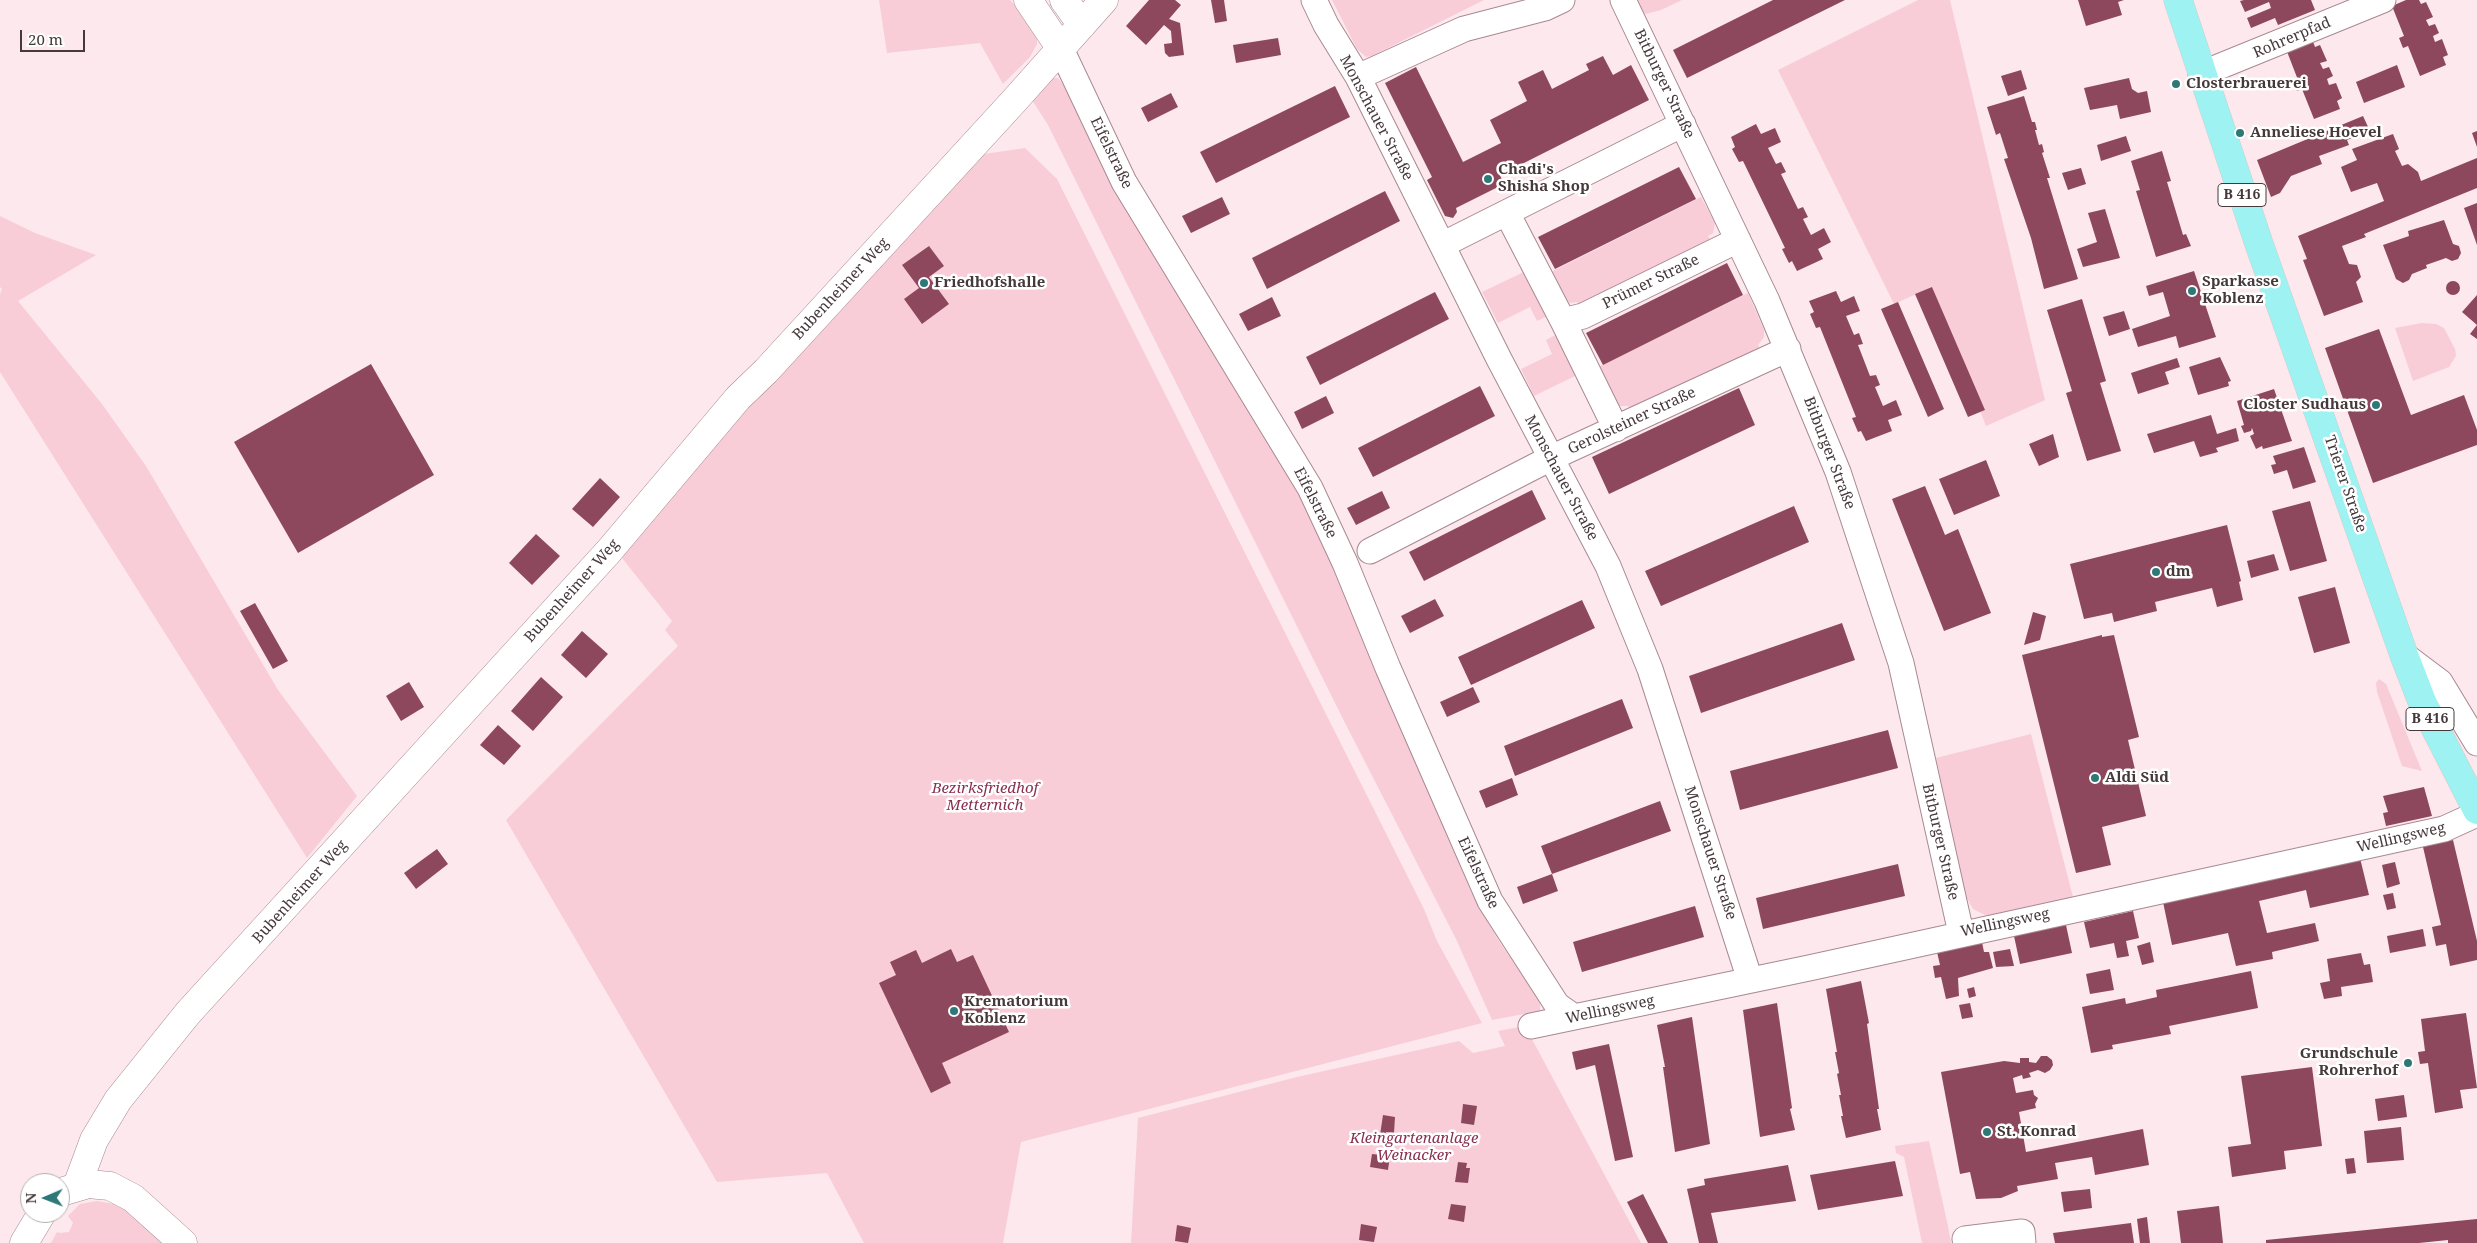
<!DOCTYPE html>
<meta charset="utf-8">
<style>
body{margin:0}
#map{position:relative;width:2477px;height:1243px;overflow:hidden;background:#fce8ed;font-family:"Noto Serif",serif}
canvas{display:block}
.north{position:absolute;left:20px;top:1173px;width:50px;height:50px;box-sizing:border-box;background:#fff;border:1px solid #b5b0b1;border-radius:50%;rotate:269deg;font-size:14px;font-weight:700;line-height:20px;text-align:center;color:#46393c}
.north::after{content:'';display:block;margin:auto;width:18px;height:22px;background:#2e7878;clip-path:polygon(50% 0,100% 100%,50% 72%,0 100%)}
.scale{position:absolute;left:20px;top:30px;width:65px;height:22px;box-sizing:border-box;border:2px solid #46393c;border-top:0;padding-left:6px;font-size:15px;line-height:18px;white-space:nowrap;color:#46393c;-webkit-text-stroke:4px #fff;paint-order:stroke}
</style>
<div id="map">
<canvas width="2477" height="1243"></canvas>
<div class="north">N</div>
<div class="scale">20 m</div>
</div>
<script>
const c = document.querySelector('canvas').getContext('2d');
c.lineJoin = 'round';
function paint(path, color) { c.fillStyle = color; c.fill(path, 'evenodd'); }
const toPath = rows => new Path2D(rows.map(r => 'M' + r).join(''));
function stroke(path, color, width, dash) { c.strokeStyle = color; c.lineWidth = width; c.lineCap = dash ? 'butt' : 'round'; c.setLineDash(dash || []); c.stroke(path); }
function label(font, color, halo, rows, align = 'center') {
  c.font = font + ' "Noto Serif",serif'; c.lineWidth = 5; c.setLineDash([]); c.textBaseline = 'middle'; c.strokeStyle = halo; c.fillStyle = color; for (const [text, x, y, turn = 0] of rows) {
    c.save(); c.translate(x, y); c.rotate((+turn || 0) * Math.PI / 180); c.textAlign = isNaN(turn) ? turn : align; if (halo) c.strokeText(text, 0, 0); c.fillText(text, 0, 0); c.restore();
  }
}
const green = toPath([
 [879,0,1010,0,1023,13,1037,35,1037,44,1030,57,1003,84,980,43,887,53],
 [1332,0,1484,0,1372,56,1366,57,1357,49],
 [1631,0,1682,0,1661,10,1646,14,1639,12],
 [1918,0,1950,0,2045,400,1986,426,1932,287,1894,304,1778,70],
 [1051,78,1058,78,1064,86,1137,224,1299,493,1323,544,1471,892,1500,943,1540,1000,1540,1011,1492,1020,1456,939,1345,723,1048,125,1032,100],
 [1025,148,1057,179,1424,909,1437,941,1482,1023,1021,1142,1003,1243,864,1243,827,1173,717,1182,506,820,678,646,665,630,672,621,618,553,739,414,984,154],
 [1701,197,1715,223,1713,233,1708,236,1711,241,1580,307,1577,302,1570,303,1563,299,1551,272],
 [0,216,35,233,96,255,18,301,102,404,146,466,278,690,357,796,307,858,0,372,0,294,2,289,0,287],
 [1528,270,1550,315,1537,321,1530,307,1498,323,1482,292],
 [1748,293,1764,330,1764,337,1758,345,1761,351,1631,411,1628,406,1619,406,1615,401,1598,367],
 [2422,323,2436,324,2444,328,2455,349,2456,356,2449,367,2413,381,2395,328],
 [1559,333,1579,374,1534,396,1521,369,1552,354,1546,340],
 [2379,679,2386,684,2422,771,2402,766,2377,692,2376,683],
 [2031,734,2074,901,1989,917,1973,909,1965,895,1936,758],
 [1525,1026,1641,1243,1131,1243,1138,1118,1297,1077,1459,1041,1473,1053,1505,1046,1498,1031],
 [1929,1141,1948,1226,1951,1243,1922,1243,1904,1157,1896,1153,1895,1146],
 [97,1201,114,1204,128,1211,165,1243,51,1243,57,1232,60,1233,69,1232,73,1223,68,1216,80,1204]
]);
const building = toPath([
 [1149,0,1175,0,1181,5,1169,19,1180,23,1184,55,1169,57,1165,53,1164,44,1172,43,1171,31,1164,25,1146,45,1126,26],
 [1211,0,1224,0,1227,21,1215,23],
 [1773,0,1845,0,1687,78,1673,50],
 [2078,0,2124,0,2118,2,2122,15,2086,26],
 [2244,0,2311,0,2315,10,2278,25,2275,18,2251,28,2247,18,2271,8,2269,2,2245,12,2240,1],
 [2406,0,2419,0,2421,4,2426,2,2433,17,2426,20,2429,26,2435,24,2439,33,2433,36,2435,42,2442,39,2448,55,2443,57,2446,65,2420,76,2408,46,2403,48,2399,38,2404,36,2392,6],
 [1278,38,1281,55,1236,63,1233,45],
 [2312,39,2315,47,2320,45,2327,61,2320,63,2323,69,2329,67,2333,76,2327,79,2329,85,2336,83,2342,98,2337,101,2340,109,2314,119,2302,89,2297,91,2293,81,2298,80,2286,49],
 [1603,56,1613,75,1631,65,1649,100,1514,168,1511,162,1497,169,1504,184,1456,208,1457,212,1453,218,1445,216,1427,180,1432,177,1385,83,1416,67,1463,162,1501,143,1490,120,1527,101,1518,82,1543,70,1552,89,1589,70,1586,64],
 [2397,65,2405,87,2364,103,2356,82],
 [2021,70,2027,89,2008,96,2001,76],
 [2129,78,2132,89,2138,93,2147,91,2151,112,2120,119,2117,105,2090,110,2084,88],
 [1335,86,1350,117,1216,183,1200,152],
 [1171,93,1178,107,1148,122,1141,108],
 [2024,96,2032,122,2035,122,2037,130,2035,130,2039,145,2042,144,2044,152,2042,153,2050,178,2047,178,2078,279,2044,289,2031,238,2004,159,2008,158,2000,133,1996,135,1987,107],
 [2363,116,2370,131,2347,140,2349,145,2319,156,2322,164,2291,176,2280,193,2271,197,2257,160],
 [1756,124,1761,134,1775,128,1781,142,1768,148,1776,164,1781,162,1786,172,1781,174,1798,209,1803,207,1808,217,1803,219,1811,235,1824,228,1831,242,1818,249,1823,259,1797,271,1792,261,1789,263,1782,249,1785,248,1743,161,1739,162,1732,149,1735,147,1731,137],
 [2477,131,2477,147,2472,133],
 [2393,134,2399,149,2395,151,2402,166,2408,164,2418,172,2421,181,2477,158,2477,188,2364,234,2366,237,2342,246,2349,264,2357,265,2361,277,2356,282,2363,302,2324,316,2303,260,2307,259,2298,236,2384,201,2377,183,2351,192,2341,167,2357,160,2352,149],
 [2126,136,2131,151,2101,161,2097,145],
 [2162,151,2171,181,2167,182,2183,235,2186,234,2191,246,2156,257,2136,191,2140,190,2131,161],
 [1679,167,1696,199,1555,269,1538,237],
 [2081,168,2086,184,2068,190,2062,173],
 [1385,191,1400,221,1267,289,1252,258],
 [1222,197,1230,214,1191,233,1182,216],
 [2477,203,2477,245,2464,208],
 [2105,209,2120,258,2083,267,2077,249,2097,242,2088,213],
 [2444,220,2453,244,2459,246,2461,253,2458,259,2452,261,2446,258,2426,265,2427,268,2412,274,2409,280,2403,283,2396,279,2383,245,2409,236,2408,231],
 [929,246,944,266,929,277,949,304,922,324,904,299,919,288,902,265],
 [1727,263,1743,295,1603,365,1586,333],
 [2194,271,2216,337,2179,348,2176,336,2138,347,2132,329,2170,316,2163,292,2149,296,2146,286],
 '2446 288a7 7 0 1 1 14 0a7 7 0 1 1-14 0Z',
 [1932,287,1985,410,1968,417,1915,294],
 [1836,291,1841,302,1854,296,1860,311,1846,316,1854,335,1859,333,1863,344,1858,345,1870,376,1876,375,1880,385,1875,387,1883,406,1896,400,1902,415,1888,420,1892,431,1866,441,1861,431,1858,432,1852,418,1856,417,1820,327,1816,328,1810,314,1814,312,1809,301],
 [1435,292,1449,319,1320,385,1306,357],
 [2477,295,2477,325,2462,312],
 [1272,297,1281,316,1248,331,1239,314],
 [2082,299,2106,381,2100,383,2121,451,2087,461,2066,393,2072,391,2047,310],
 [1898,302,1944,409,1928,417,1881,309],
 [2124,311,2130,329,2109,336,2103,317],
 [2477,325,2477,339,2470,334],
 [2379,329,2411,415,2464,395,2477,430,2477,445,2373,483,2325,348],
 [2220,357,2231,381,2228,382,2229,386,2198,395,2189,367],
 [2177,358,2180,367,2165,372,2169,384,2138,394,2131,373],
 [371,364,434,475,298,553,234,442],
 [1480,386,1495,416,1373,477,1358,448],
 [1739,388,1755,425,1609,494,1592,457],
 [2274,389,2292,441,2263,449,2262,446,2256,449,2250,436,2254,434,2252,428,2251,431,2244,433,2241,426,2244,425,2237,401],
 [1326,396,1334,413,1302,429,1294,412],
 [2211,415,2217,434,2236,428,2239,441,2216,448,2218,452,2200,457,2194,441,2154,453,2147,434],
 [2053,434,2059,457,2039,466,2029,444],
 [2304,447,2316,482,2293,489,2287,470,2274,474,2271,465,2276,464,2273,456],
 [1986,460,2000,496,1954,515,1939,479],
 [600,478,620,497,593,527,572,509],
 [1925,486,1945,535,1958,529,1991,613,1944,631,1892,499],
 [1532,490,1546,519,1424,581,1409,552],
 [1382,491,1390,508,1356,525,1347,508],
 [2310,501,2327,561,2290,571,2272,511],
 [1794,506,1809,542,1661,606,1645,571],
 [2227,525,2241,581,2239,582,2243,600,2217,607,2212,588,2155,602,2157,611,2114,622,2112,613,2084,619,2070,564],
 [536,534,560,556,532,585,509,563],
 [2274,554,2279,570,2251,578,2247,561],
 [2335,587,2350,643,2314,653,2298,597],
 [1435,599,1444,616,1410,633,1401,616],
 [1582,600,1595,628,1471,685,1458,657],
 [255,603,288,661,273,669,240,611],
 [2033,612,2046,616,2040,640,2024,645],
 [1842,623,1855,660,1701,713,1689,676],
 [582,631,608,654,586,678,561,655],
 [2102,635,2102,637,2114,635,2139,737,2128,740,2146,816,2102,827,2111,865,2076,873,2022,655],
 [541,677,563,697,533,731,511,711],
 [409,682,424,707,401,721,386,696],
 [1473,687,1480,702,1447,717,1440,702],
 [1622,699,1633,728,1515,776,1504,746],
 [498,725,521,746,504,765,480,745],
 [1888,730,1898,768,1740,810,1730,771],
 [1512,778,1518,795,1486,808,1479,791],
 [2424,787,2432,816,2386,826,2383,813,2388,812,2383,796],
 [1660,801,1671,831,1552,874,1558,891,1523,904,1517,887,1552,874,1541,846],
 [2453,840,2477,941,2477,960,2450,966,2446,944,2436,946,2432,927,2441,925,2423,847],
 [437,849,448,864,416,889,404,873],
 [2360,858,2369,895,2310,908,2306,890,2259,901,2267,933,2315,923,2319,941,2272,952,2273,959,2236,966,2228,933,2172,945,2163,902],
 [2395,862,2400,884,2387,888,2382,865],
 [1898,864,1905,896,1763,929,1756,898],
 [2393,893,2396,908,2387,910,2383,895],
 [1695,906,1704,937,1582,972,1573,942],
 [2133,911,2139,938,2126,941,2129,956,2117,958,2114,943,2090,948,2084,922],
 [2066,925,2072,953,2020,964,2014,936],
 [2423,929,2426,946,2390,953,2387,936],
 [1982,942,1984,952,1989,952,1993,968,1958,978,1959,996,1946,999,1941,977,1935,978,1933,966,1940,965,1937,952],
 [2150,942,2154,962,2142,965,2137,946],
 [951,949,957,962,973,955,1009,1032,942,1063,951,1083,931,1093,879,983,896,975,890,962,916,950,922,963],
 [2010,949,2014,966,1996,967,1993,952],
 [2361,953,2364,965,2370,964,2373,982,2341,987,2342,996,2324,999,2320,983,2330,981,2327,959],
 [2110,969,2114,990,2090,994,2086,974],
 [2251,971,2258,1008,2169,1026,2171,1034,2112,1045,2113,1049,2091,1053,2082,1007,2125,998,2126,1004,2157,997,2156,990],
 [1861,981,1869,1023,1867,1024,1879,1109,1877,1109,1881,1130,1846,1138,1841,1116,1843,1116,1839,1095,1841,1095,1837,1074,1839,1073,1835,1052,1837,1052,1826,989],
 [1974,987,1976,996,1969,998,1967,989],
 [1777,1003,1792,1108,1790,1109,1795,1130,1760,1137,1743,1010],
 [1970,1003,1973,1017,1962,1019,1959,1005],
 [2466,1013,2477,1088,2460,1090,2463,1108,2435,1113,2428,1063,2420,1064,2418,1052,2425,1051,2421,1019],
 [1692,1017,1710,1144,1675,1152,1663,1067,1665,1067,1657,1025],
 [1609,1044,1633,1157,1615,1161,1595,1065,1576,1070,1572,1052],
 [2041,1056,2047,1056,2052,1060,2053,1065,2050,1070,2045,1073,2038,1070,2029,1073,2031,1077,2023,1079,2022,1075,2013,1078,2016,1093,2033,1090,2034,1095,2038,1098,2035,1104,2036,1108,2019,1112,2026,1152,2143,1129,2149,1165,2095,1175,2092,1157,2055,1163,2058,1179,2017,1186,2018,1191,2001,1198,1976,1199,1970,1172,1960,1174,1941,1072,2004,1061,2020,1063,2020,1058,2029,1058,2029,1062,2036,1063],
 [2312,1067,2322,1146,2284,1151,2286,1169,2232,1177,2228,1147,2251,1144,2241,1076],
 [2404,1095,2407,1117,2378,1121,2375,1099],
 [1463,1104,1477,1106,1474,1125,1461,1123],
 [1383,1115,1395,1117,1394,1133,1386,1132,1385,1136,1380,1135],
 [2401,1127,2404,1160,2367,1163,2364,1131],
 [1372,1154,1390,1156,1388,1170,1370,1167],
 [2354,1158,2356,1173,2347,1174,2345,1159],
 [1895,1161,1903,1196,1818,1210,1810,1175],
 [1458,1162,1467,1163,1466,1168,1470,1168,1468,1183,1455,1182],
 [1788,1165,1796,1201,1711,1213,1718,1243,1699,1243,1687,1189,1705,1185,1704,1179],
 [2090,1189,2092,1208,2064,1212,2061,1192],
 [1643,1194,1668,1243,1648,1243,1627,1202],
 [1451,1204,1466,1206,1464,1222,1448,1219],
 [2219,1206,2223,1243,2181,1243,2177,1211],
 [2147,1217,2150,1243,2140,1243,2137,1219],
 [2477,1219,2477,1243,2448,1243,2448,1240,2419,1243,2266,1243,2266,1240],
 [2131,1223,2134,1243,2055,1243,2053,1233],
 [1361,1224,1377,1227,1374,1242,1359,1240],
 [1177,1225,1191,1228,1188,1243,1175,1241]
]);
const street = toPath([
 [1314,0,1326,25,1358,77,1499,359,1608,566,1650,669,1750,980],
 [1623,0,1767,301,1838,472,1901,663,1961,933],
 [1061,49,1124,182,1310,488,1345,563,1388,668,1490,901,1557,1005,1574,1017],
 [2201,74,2383,0],
 [1358,77,1464,29,1545,8,1562,0],
 [1507,213,1563,321,1616,429],
 [1442,245,1683,124],
 [1563,321,1583,316,1738,240],
 [1370,551,1551,458,1788,349],
 [2404,655,2440,682,2477,743],
 [1531,1026,1809,968,2444,829,2477,814],
 [1966,1243,1965,1239,2022,1232,2023,1243]
]);
const secondary = toPath([
 [1028,0,1061,49],
 [1064,0,1082,25],
 [77,1186,94,1140,118,1100,188,1013,609,551,738,398,766,371,1014,101,1104,0],
 [61,1192,88,1184,110,1186,133,1198,183,1243],
 [24,1243,42,1213]
]);
const primary = toPath([
 [2178,0,2258,241,2404,655,2423,704,2477,810]
]);
const markers = [
 [2176,84,5,"#2e7878"],
 [2240,133,5,"#2e7878"],
 [1488,179,5,"#2e7878"],
 [924,283,5,"#2e7878"],
 [2192,291,5,"#2e7878"],
 [2376,405,5,"#2e7878"],
 [2156,572,5,"#2e7878"],
 [2095,778,5,"#2e7878"],
 [954,1011,5,"#2e7878"],
 [2408,1063,5,"#2e7878"],
 [1987,1132,5,"#2e7878"]
];
const shields = [
 [2242,195,48],
 [2430,719,48]
];
const shieldNames = [
 ["B 416",2242,195],
 ["B 416",2430,719]
];
const streetNames = [
 ["Rohrerpfad",2292,38,-23],
 ["Bitburger Straße",1664,84,64],
 ["Monschauer Straße",1376,118,62],
 ["Eifelstraße",1111,153,64],
 ["Prümer Straße",1651,282,-26],
 ["Bubenheimer Weg",841,289,-47],
 ["Gerolsteiner Straße",1632,421,-25],
 ["Bitburger Straße",1829,453,69],
 ["Monschauer Straße",1561,478,62],
 ["Trierer Straße",2345,484,71],
 ["Eifelstraße",1315,503,63],
 ["Bubenheimer Weg",572,591,-48],
 ["Wellingsweg",2401,838,-13],
 ["Bitburger Straße",1940,842,77],
 ["Monschauer Straße",1710,853,72],
 ["Eifelstraße",1478,873,65],
 ["Bubenheimer Weg",300,892,-48],
 ["Wellingsweg",2005,923,-12],
 ["Wellingsweg",1610,1010,-12]
];
const poiNames = [
 ["Closterbrauerei",2186,84],
 ["Anneliese Hoevel",2250,133],
 ["Chadi's",1498,170],
 ["Shisha Shop",1498,187],
 ["Sparkasse",2202,282],
 ["Koblenz",2202,299],
 ["Friedhofshalle",934,283],
 ["Closter Sudhaus",2366,405,"right"],
 ["dm",2166,572],
 ["Aldi Süd",2105,778],
 ["Krematorium",964,1002],
 ["Koblenz",964,1019],
 ["Grundschule",2398,1054,"right"],
 ["Rohrerhof",2398,1071,"right"],
 ["St. Konrad",1997,1132]
];
const parkNames = [
 ["Bezirksfriedhof",985,789],
 ["Metternich",985,806],
 ["Kleingartenanlage",1414,1139],
 ["Weinacker",1414,1156]
];
paint(green, '#f9cdd8');
paint(building, '#8d485d');
stroke(street, '#a88991', 27);
stroke(secondary, '#a88991', 29);
stroke(primary, '#cfcccc', 29);
stroke(street, '#fff', 25);
stroke(secondary, '#fff', 28);
stroke(primary, '#9ef2f1', 28);
for (const [x, y, r, color] of markers) { const dot = new Path2D(); dot.arc(x, y, r, 0, 2 * Math.PI); c.fillStyle = color; c.fill(dot); stroke(dot, '#fff', 2); }
for (const [x, y, w] of shields) { const box = new Path2D(); box.roundRect(x - w / 2, y - 11.5, w, 23, 4); c.fillStyle = '#fff'; c.fill(box); stroke(box, '#46393c', 1); }
label('bold 14px', '#46393c', null, shieldNames);
label('15px', '#46393c', '#fff', streetNames);
label('bold 15px', '#46393c', '#fff', poiNames, 'left');
label('italic 15px', '#892f4f', '#fff', parkNames);
</script>
